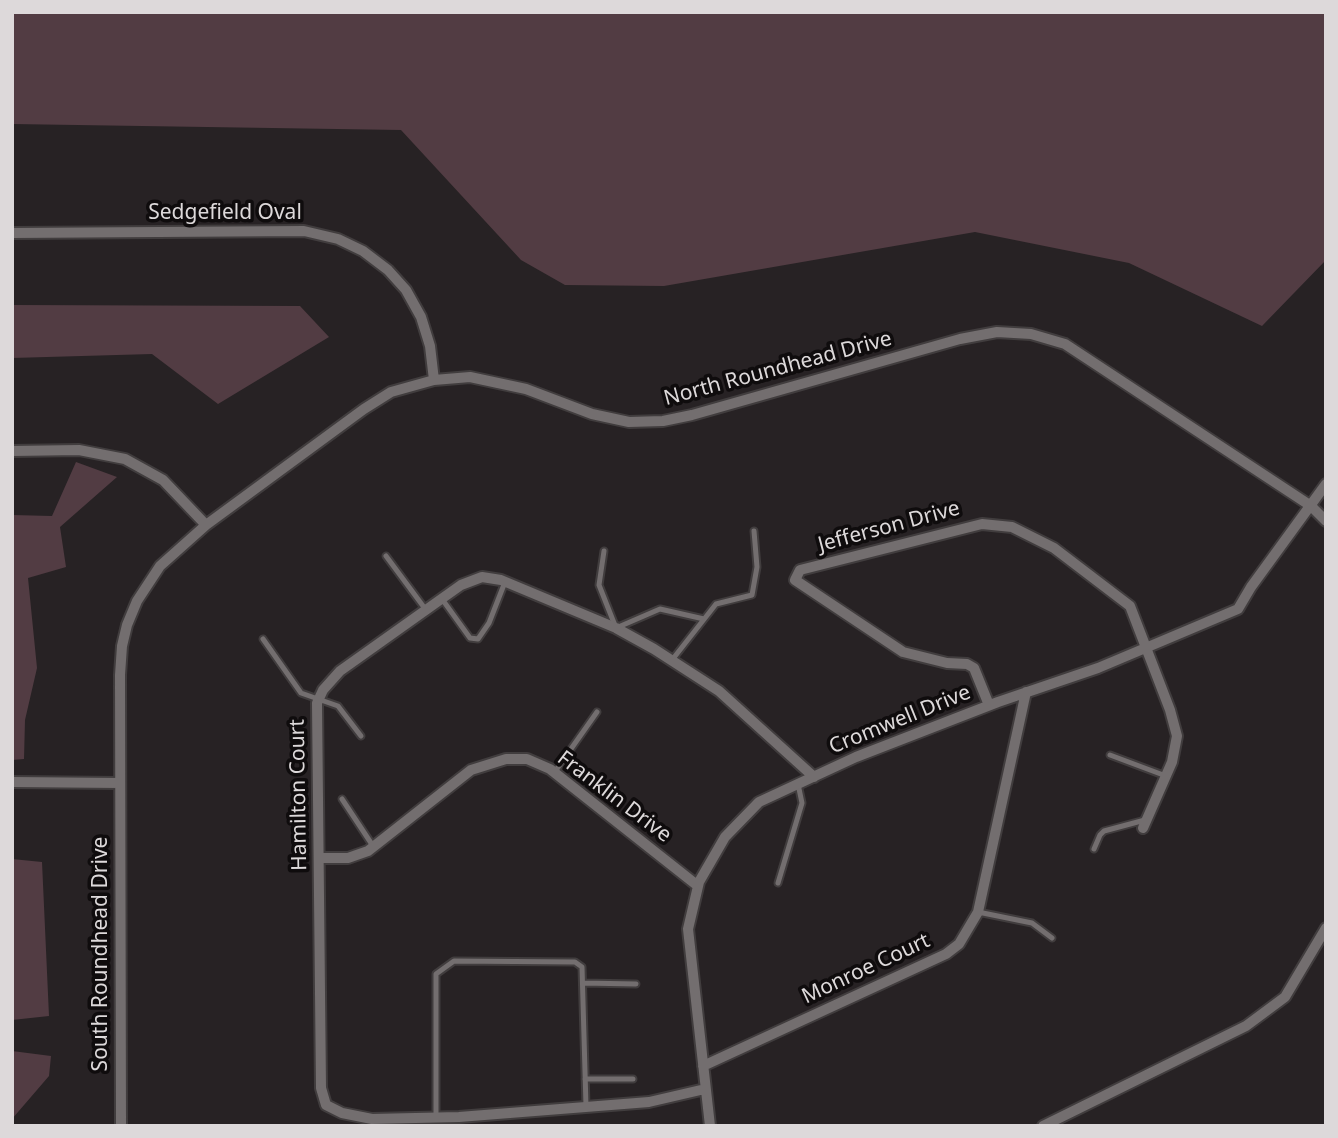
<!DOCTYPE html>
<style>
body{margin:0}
#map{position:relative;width:1338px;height:1138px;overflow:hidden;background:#272224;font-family:"Noto Sans",sans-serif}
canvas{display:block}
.frame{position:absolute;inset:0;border:14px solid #ddd9da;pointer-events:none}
</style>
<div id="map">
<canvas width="1338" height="1138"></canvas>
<div class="frame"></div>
</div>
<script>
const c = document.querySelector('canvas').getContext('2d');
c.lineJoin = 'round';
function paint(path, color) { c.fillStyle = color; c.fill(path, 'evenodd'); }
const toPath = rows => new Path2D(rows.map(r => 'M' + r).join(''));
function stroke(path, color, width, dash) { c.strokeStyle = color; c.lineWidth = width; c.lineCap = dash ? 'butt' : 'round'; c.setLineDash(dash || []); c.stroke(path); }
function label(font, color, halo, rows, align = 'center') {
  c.font = font + ' "Noto Sans",sans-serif'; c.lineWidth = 7; c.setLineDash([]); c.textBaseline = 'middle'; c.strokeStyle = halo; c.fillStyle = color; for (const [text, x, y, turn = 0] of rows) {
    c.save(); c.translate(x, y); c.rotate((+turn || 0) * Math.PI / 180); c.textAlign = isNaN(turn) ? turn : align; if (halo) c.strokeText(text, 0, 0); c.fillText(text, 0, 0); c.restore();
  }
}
const green = toPath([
 [12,12,1326,12,1326,260,1262,326,1129,263,975,232,664,286,565,285,521,260,401,130,12,124],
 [12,305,300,306,329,337,218,404,152,354,12,358],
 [76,462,117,477,60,527,66,567,28,578,37,668,25,720,24,759,12,760,12,515,52,516],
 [12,859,42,862,49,1016,12,1020],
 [12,1051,51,1056,49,1076,12,1119]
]);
const service = toPath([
 [604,551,599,585,616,628,660,609,704,619],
 [386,556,426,610],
 [442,599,470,638,478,639,489,623,505,582],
 [263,639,301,693,338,706,361,736],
 [672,660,716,604,752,595,757,567,754,531],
 [1110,755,1166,776],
 [554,773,597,712],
 [342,799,373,846],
 [1094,849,1100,835,1104,831,1145,820],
 [778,883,802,803,798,784],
 [978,912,1032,923,1052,938],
 [583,983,636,984],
 [585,1079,633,1079],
 [436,1117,436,974,454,961,575,962,582,967,586,1106]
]);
const minor = toPath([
 [12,233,304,231,338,239,363,251,388,270,406,290,421,317,430,346,434,380],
 [12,451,79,450,125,459,163,480,206,525],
 [989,705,974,668,967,664,947,663,903,652,795,580,800,570,982,524,1012,527,1054,548,1130,606,1170,710,1177,736,1172,762,1143,828],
 [12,782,120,783],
 [320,858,348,858,368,851,471,770,506,759,527,759,550,769,698,886],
 [703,1066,946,954,959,944,978,912,1026,692],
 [705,1089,649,1102,459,1117,372,1119,342,1113,326,1105,321,1088,317,703,323,690,340,671,461,585,482,577,501,580,616,628,654,649,719,691,814,777],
 [121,1126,120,675,122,646,127,625,137,601,160,566,206,525,364,409,391,392,434,380,470,377,526,389,592,414,629,422,663,421,692,415,960,339,997,332,1031,334,1065,344,1311,506,1326,521],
 [710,1126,688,929,699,882,725,837,759,802,856,757,998,702,1098,668,1238,609,1251,587,1326,484],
 [1043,1126,1246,1026,1285,997,1326,928]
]);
const streetNames = [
 ["Sedgefield Oval",225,213],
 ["North Roundhead Drive",778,369,-15],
 ["Jefferson Drive",889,527,-15],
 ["Cromwell Drive",900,720,-22],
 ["Hamilton Court",299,795,-91],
 ["Franklin Drive",614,797,37],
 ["South Roundhead Drive",101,954,-90],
 ["Monroe Court",866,969,-25]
];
paint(green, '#523c43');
stroke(service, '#413d3e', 9);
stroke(minor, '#413d3e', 14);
stroke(service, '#736e6f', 5);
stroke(minor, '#736e6f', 10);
label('21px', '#ddd9da', '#0f0c0d', streetNames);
</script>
